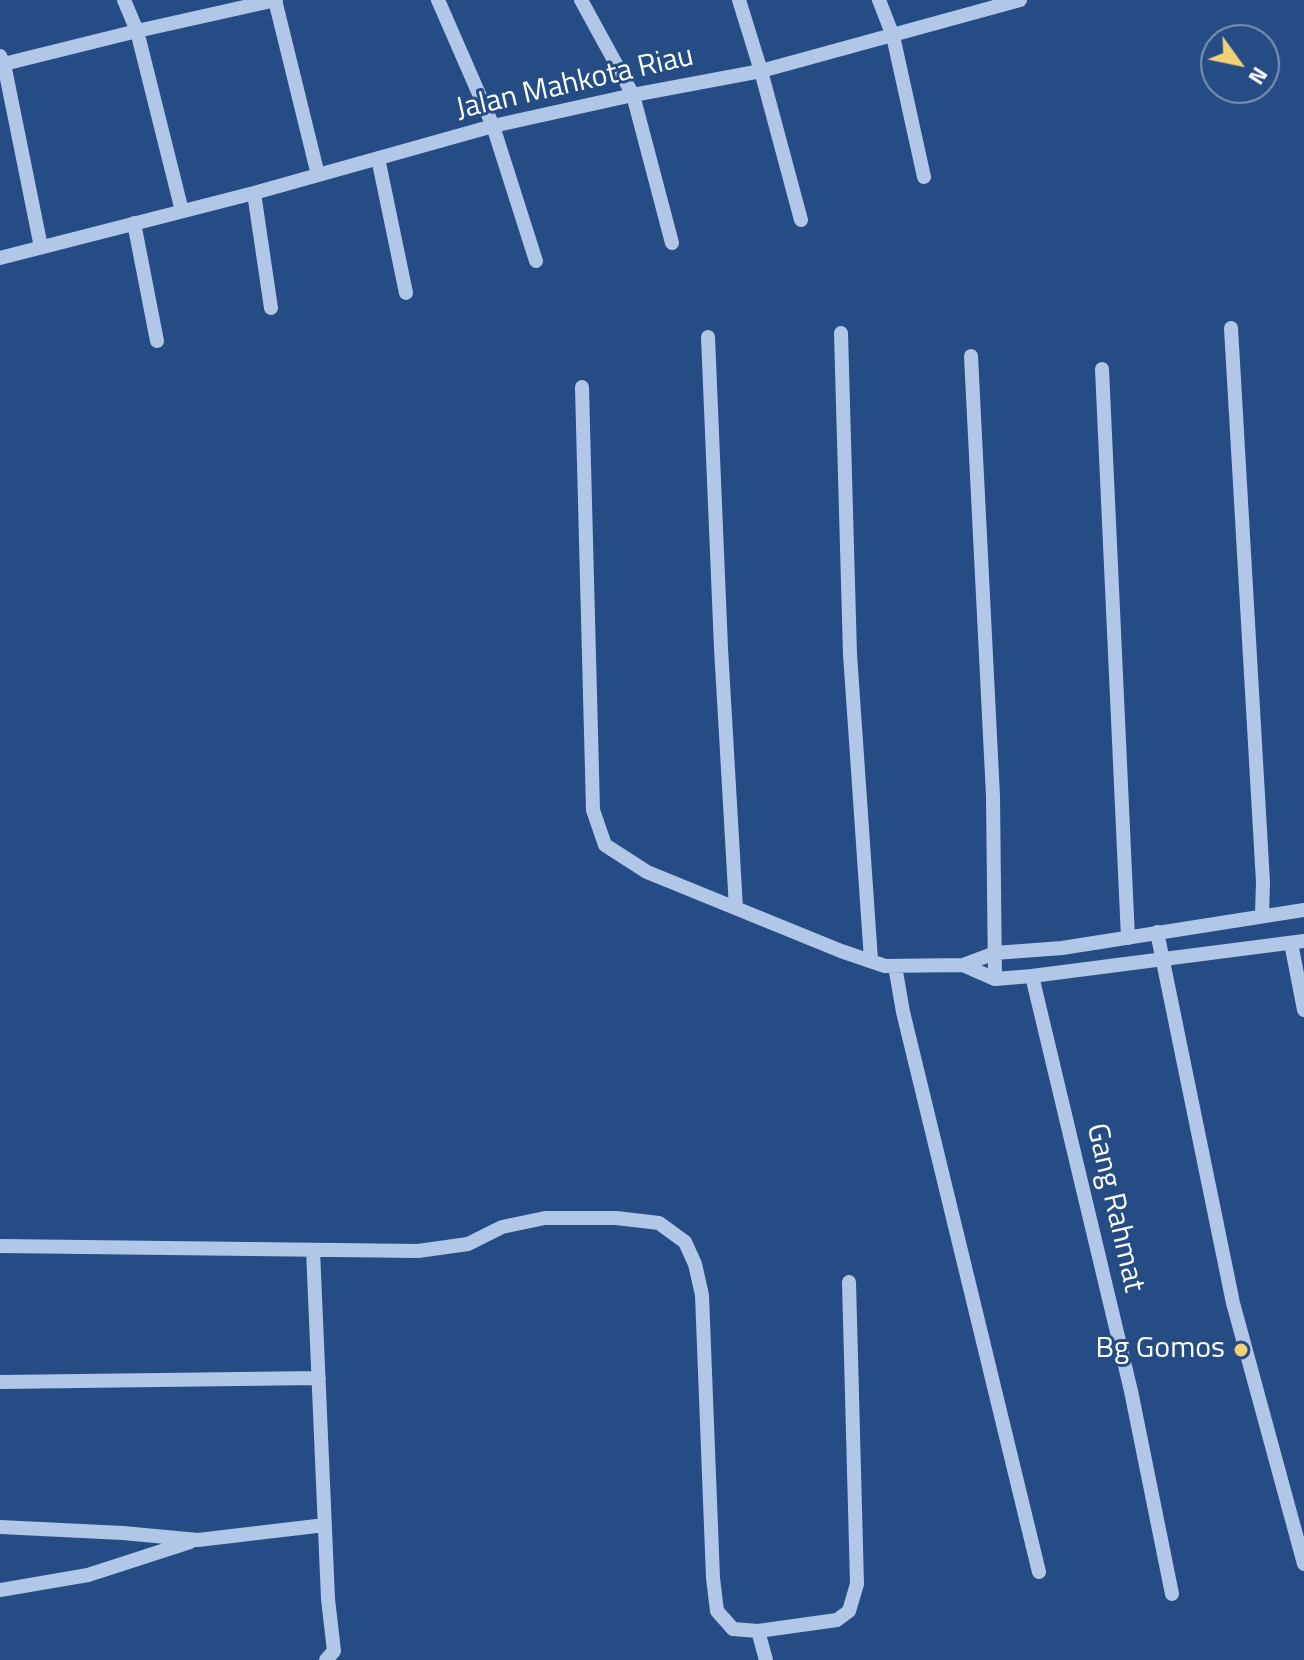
<!DOCTYPE html>
<style>
body{margin:0}
#map{position:relative;width:1304px;height:1660px;overflow:hidden;background:#264c85;font-family:"Titillium Web",sans-serif}
canvas{display:block}
.north{position:absolute;left:1200px;top:24px;width:80px;height:80px;box-sizing:border-box;background:#264c85;border:2px solid #7d94b6;border-radius:50%;rotate:123deg;font-size:22px;font-weight:700;line-height:32px;text-align:center;color:#fff}
.north::after{content:'';display:block;margin:auto;width:28px;height:36px;background:#f1d175;clip-path:polygon(50% 0,100% 100%,50% 72%,0 100%)}
</style>
<div id="map">
<canvas width="1304" height="1660"></canvas>
<div class="north">N</div>
</div>
<script>
const c = document.querySelector('canvas').getContext('2d');
c.lineJoin = 'round';
const toPath = rows => new Path2D(rows.map(r => 'M' + r).join(''));
function stroke(path, color, width, dash) { c.strokeStyle = color; c.lineWidth = width; c.lineCap = dash ? 'butt' : 'round'; c.setLineDash(dash || []); c.stroke(path); }
function label(font, color, halo, rows, align = 'center') {
  c.font = font + ' "Titillium Web",sans-serif'; c.lineWidth = 6; c.setLineDash([]); c.textBaseline = 'middle'; c.strokeStyle = halo; c.fillStyle = color; for (const [text, x, y, turn = 0] of rows) {
    c.save(); c.translate(x, y); c.rotate((+turn || 0) * Math.PI / 180); c.textAlign = isNaN(turn) ? turn : align; if (halo) c.strokeText(text, 0, 0); c.fillText(text, 0, 0); c.restore();
  }
}
const minor = toPath([
 [124,0,137,31,182,211],
 [275,0,318,175],
 [438,0,493,126,536,261],
 [581,0,633,95,672,243],
 [739,0,761,71,801,220],
 [879,0,893,36,924,177],
 [0,56,4,64,41,247],
 [0,65,137,31,276,0],
 [378,158,406,293],
 [134,223,157,341],
 [0,258,254,193],
 [271,308,254,193,493,126,633,95,761,71,1020,0],
 [1231,328,1263,882,1262,915],
 [841,333,850,654,871,960],
 [708,337,721,648,736,908],
 [971,356,993,796,995,979],
 [1102,369,1128,938],
 [582,387,593,810,605,845,647,872,841,951,885,966,963,965,995,953,1062,948,1304,910],
 [1157,932,1233,1303,1304,1564],
 [1291,943,1304,1010],
 [963,965,995,979,1032,976,1304,941],
 [895,966,903,1012,1039,1572],
 [1032,976,1131,1391,1172,1594],
 [0,1246,418,1251,468,1244,502,1227,545,1218,616,1218,659,1223,685,1242,695,1264,702,1295,713,1578,717,1611,733,1629,758,1631],
 [313,1250,328,1599,334,1651,326,1660],
 [0,1382,319,1378],
 [0,1527,123,1533,198,1540,325,1525],
 [0,1590,88,1575,190,1542],
 [766,1660,758,1631,837,1620,849,1611,857,1584,849,1282]
]);
const markers = [
 [1241,1350,8,"#f1d175"]
];
const streetNames = [
 ["Jalan Mahkota Riau",575,84,-13],
 ["Gang Rahmat",1114,1208,77]
];
const poiNames = [
 ["Bg Gomos",1225,1350]
];
stroke(minor, '#b0c7e8', 14);
for (const [x, y, r, color] of markers) { const dot = new Path2D(); dot.arc(x, y, r, 0, 2 * Math.PI); c.fillStyle = color; c.fill(dot); stroke(dot, '#264c85', 3); }
label('30px', '#fff', '#264c85', streetNames);
label('30px', '#fff', '#264c85', poiNames, 'right');
</script>
